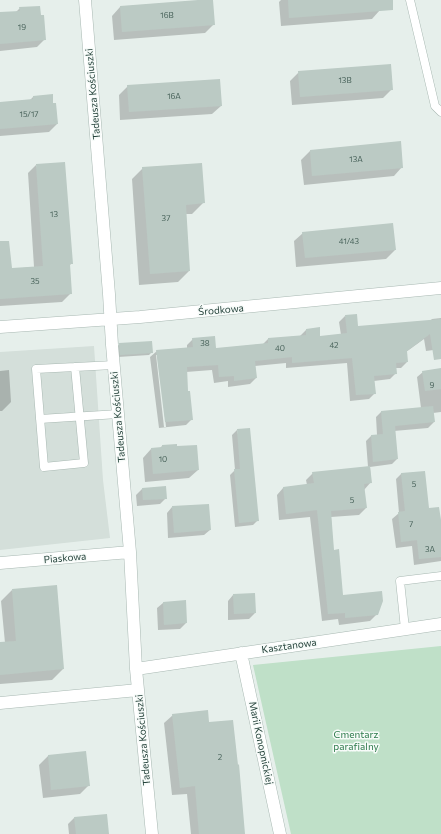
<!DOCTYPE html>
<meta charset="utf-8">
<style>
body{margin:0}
canvas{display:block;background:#e6efeb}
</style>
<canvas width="441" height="834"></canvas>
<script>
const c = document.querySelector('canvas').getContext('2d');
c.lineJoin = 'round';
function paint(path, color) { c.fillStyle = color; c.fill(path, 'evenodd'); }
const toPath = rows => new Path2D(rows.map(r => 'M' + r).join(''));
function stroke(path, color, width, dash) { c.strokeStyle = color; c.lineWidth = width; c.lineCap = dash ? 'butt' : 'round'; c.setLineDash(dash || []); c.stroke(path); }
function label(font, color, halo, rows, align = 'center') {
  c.font = font + ' Commissioner,sans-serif'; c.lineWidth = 3; c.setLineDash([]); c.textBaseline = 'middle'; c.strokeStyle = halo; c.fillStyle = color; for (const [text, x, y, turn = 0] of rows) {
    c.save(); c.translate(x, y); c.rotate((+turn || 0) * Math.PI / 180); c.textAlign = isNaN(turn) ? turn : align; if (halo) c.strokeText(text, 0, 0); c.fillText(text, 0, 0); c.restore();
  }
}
const built = toPath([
 [94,346,103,480,110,538,0,550,0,352]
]);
const green = toPath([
 [441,646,441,834,291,834,253,665]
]);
const shadow = toPath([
 [212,0,214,24,205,33,114,40,112,16,120,7],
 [281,0,380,0,380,10,372,19,281,26,279,2],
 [20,8,45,39,37,47,0,51,0,13,16,12],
 [299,72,392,89,383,98,292,105,290,81],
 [128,86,221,106,212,114,120,120,119,95],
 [33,97,53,104,57,124,49,132,0,136,0,103,30,100],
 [400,142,402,167,394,176,304,185,301,160,310,151],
 [36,165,72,263,69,266,71,293,62,302,0,306,0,264,11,269,34,267,28,173],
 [143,168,203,203,192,214,185,214,189,271,178,282,139,285,132,179],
 [303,233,395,250,386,259,296,267,294,241],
 [345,316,357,327,430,321,432,319,441,318,441,349,426,351,424,339,406,352,407,362,401,368,396,368,396,373,390,379,374,381,375,393,369,399,350,401,347,363,286,368,286,363,255,366,256,378,250,384,228,387,228,381,214,383,212,370,186,372,187,392,192,419,186,425,159,428,150,357,157,351,187,348,187,345,193,339,215,349,263,344,268,339,300,336,306,330,319,337,341,335,339,322],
 [156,355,158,355,166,427,164,427],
 [120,344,152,352,149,355,118,357,117,347],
 [441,369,441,412,433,413,434,422,428,428,394,431,397,459,392,464,370,467,371,482,364,490,366,508,359,515,331,517,333,551,342,596,377,614,370,621,339,625,338,619,322,621,310,517,279,520,277,495,283,488,307,485,306,480,313,473,368,467,366,441,371,436,377,435,376,417,381,412,421,408,417,377,423,372],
 [9,370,11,402,2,411,0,411,0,371],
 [237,430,258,520,253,525,235,527,230,475,235,470,232,435],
 [162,446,198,470,189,478,145,482,143,458,151,449,160,448],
 [402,473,441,529,441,561,414,565,412,546,396,548,392,519,399,513,396,479],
 [142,489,166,498,160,504,137,506,136,495],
 [172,507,210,530,204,535,168,538,167,513],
 [12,590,63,669,52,680,0,684,0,643,5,643,1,601],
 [233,595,255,613,249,619,228,620,228,601],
 [185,601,186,623,180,629,158,630,157,608,163,603],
 [173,715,208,723,244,834,191,834,187,794,172,795,164,723],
 [85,752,89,785,80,794,43,798,39,765,48,756],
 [74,818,108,834,69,834,68,824]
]);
const building = toPath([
 [198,0,213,0,215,25,122,32,120,6],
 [288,0,393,0,393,10,289,18],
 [40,6,41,15,44,15,46,40,0,44,0,12,20,11,19,7],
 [391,64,393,90,300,97,298,71],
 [220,79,222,106,129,112,127,85],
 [53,94,53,103,56,103,58,124,0,129,0,102,33,99,33,96],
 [401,141,403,168,312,176,310,150],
 [65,162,73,264,70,264,72,294,0,299,0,241,9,241,12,268,43,266,36,164],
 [202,163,205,203,186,205,190,271,150,274,142,167],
 [393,223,396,250,305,258,302,232],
 [357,314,358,326,441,319,441,359,434,360,430,334,407,351,408,362,396,363,397,374,374,376,376,394,356,395,352,358,292,363,292,357,255,361,257,378,234,381,234,376,219,377,218,365,187,367,188,391,190,391,193,420,165,422,156,350,193,347,192,338,215,336,216,348,268,343,268,338,306,335,306,329,320,327,320,336,347,333,345,315],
 [152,341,153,353,120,355,119,343],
 [441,368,441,389,425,391,422,371],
 [433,406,435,422,395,426,398,459,373,462,371,435,383,434,381,411],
 [250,428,259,521,239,523,234,469,240,469,237,429],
 [177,444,177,446,197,445,199,470,153,474,151,448,162,447,162,445],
 [370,466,372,483,364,484,367,508,331,511,334,550,339,549,343,595,382,591,383,601,378,615,345,618,345,613,328,614,317,510,286,514,283,487,314,483,312,472],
 [425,471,429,508,439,507,441,520,441,557,419,559,417,540,401,542,398,512,405,511,401,473],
 [166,486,167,499,143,500,142,488],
 [209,504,211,530,174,533,172,506],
 [57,585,64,669,0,675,0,642,16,641,12,589],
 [255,593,256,613,234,614,233,594],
 [186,600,187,623,164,625,163,602],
 [208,710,209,722,233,720,238,765,239,764,245,834,199,834,195,786,180,788,172,714],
 [86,751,90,786,51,790,48,755],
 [107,814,109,834,76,834,74,817]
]);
const service = toPath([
 [410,0,435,106,441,112],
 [75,367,84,463,44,467,36,369,114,365],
 [40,419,118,414],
 [405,629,400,581,441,576]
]);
const minor = toPath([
 [85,0,109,294,112,345,130,552,136,669,152,834],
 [0,327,140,317,441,288],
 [0,563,130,552],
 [241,653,280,834],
 [136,669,441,624],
 [0,703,138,690]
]);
const numberNames = [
 ["16B",167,15],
 ["19",22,27],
 ["13B",345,80],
 ["16A",174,96],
 ["15/17",29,114],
 ["13A",356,159],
 ["13",54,214],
 ["37",166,218],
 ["41/43",349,241],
 ["35",35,281],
 ["38",205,343],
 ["42",334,345],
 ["40",280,348],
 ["9",432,385],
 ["10",163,459],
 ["5",414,484],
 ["5",352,500],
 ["7",411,524],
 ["3A",430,549],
 ["2",220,757]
];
const streetNames = [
 ["Tadeusza Kościuszki",93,94,-95],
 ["Środkowa",221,310,-5],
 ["Tadeusza Kościuszki",118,417,-95],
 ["Piaskowa",65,558,-5],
 ["Kasztanowa",289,646,-8],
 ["Tadeusza Kościuszki",143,740,-95],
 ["Marii Konopnickiej",261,743,78]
];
const parkNames = [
 ["Cmentarz",356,735],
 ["parafialny",356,747]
];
paint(built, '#d4dfda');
paint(green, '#bfe0c8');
paint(shadow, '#0003');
paint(building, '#bbcac4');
stroke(service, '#a8b8b2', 9);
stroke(minor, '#a8b8b2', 13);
stroke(service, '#fff', 8);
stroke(minor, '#fff', 12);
label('8px', '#4a645c', null, numberNames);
label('10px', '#24423a', '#f7fbf9', streetNames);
label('10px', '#2d7a4b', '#f7fbf9', parkNames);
</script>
